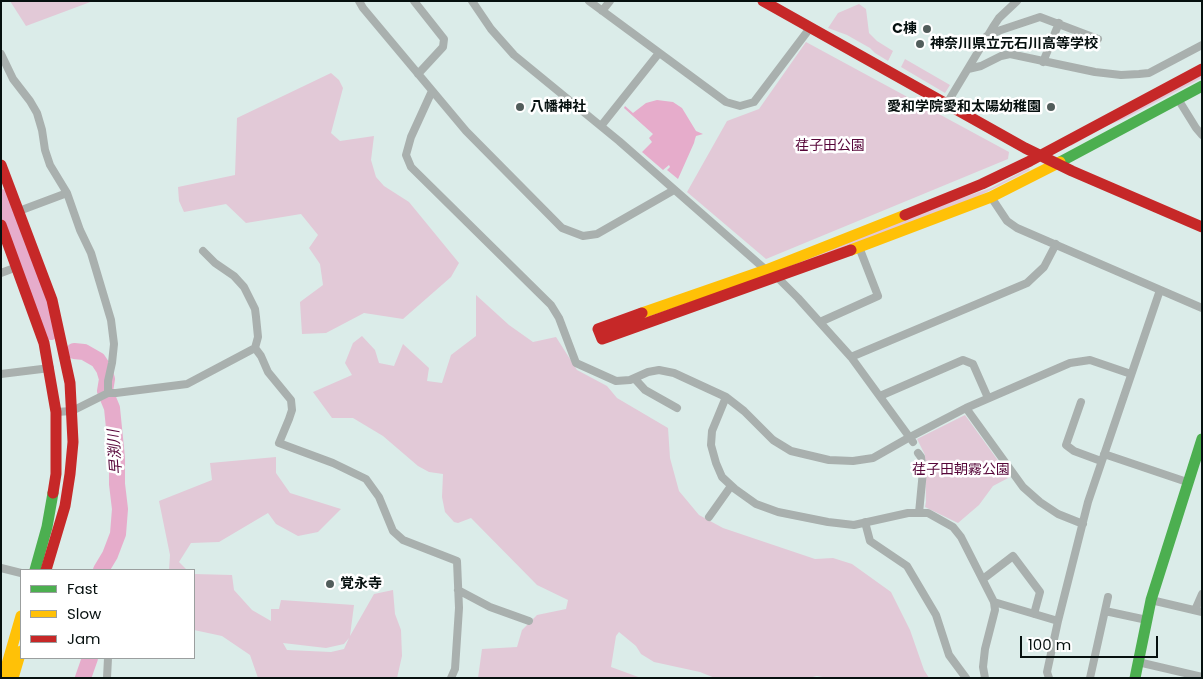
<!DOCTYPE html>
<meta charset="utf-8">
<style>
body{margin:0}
#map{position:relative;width:1203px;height:679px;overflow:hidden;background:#dbece9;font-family:Poppins,sans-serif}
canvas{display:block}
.frame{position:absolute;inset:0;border:2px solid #06100f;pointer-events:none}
.legend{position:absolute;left:20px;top:569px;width:175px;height:90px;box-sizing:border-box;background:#fff;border:1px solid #9b9f9f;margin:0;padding:6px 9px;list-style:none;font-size:15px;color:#06100f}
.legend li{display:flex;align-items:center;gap:10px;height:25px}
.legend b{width:25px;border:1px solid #9b9f9f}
.scale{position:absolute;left:1020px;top:636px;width:138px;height:22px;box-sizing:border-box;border:2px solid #06100f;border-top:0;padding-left:6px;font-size:15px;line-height:18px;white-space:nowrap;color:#06100f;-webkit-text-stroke:4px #fff;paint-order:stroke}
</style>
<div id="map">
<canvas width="1203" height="679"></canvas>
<div class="frame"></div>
<ul class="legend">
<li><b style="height:6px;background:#4caf50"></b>Fast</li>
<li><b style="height:6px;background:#ffc107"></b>Slow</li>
<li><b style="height:6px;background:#c62828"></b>Jam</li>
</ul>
<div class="scale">100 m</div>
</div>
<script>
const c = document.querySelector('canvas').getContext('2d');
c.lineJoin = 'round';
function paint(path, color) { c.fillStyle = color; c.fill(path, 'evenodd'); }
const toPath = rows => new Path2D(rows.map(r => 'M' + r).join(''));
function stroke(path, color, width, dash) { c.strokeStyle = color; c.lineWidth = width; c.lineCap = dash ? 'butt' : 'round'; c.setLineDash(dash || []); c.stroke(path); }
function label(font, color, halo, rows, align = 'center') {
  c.font = font + ' Poppins,"Noto Sans JP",sans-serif'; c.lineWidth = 5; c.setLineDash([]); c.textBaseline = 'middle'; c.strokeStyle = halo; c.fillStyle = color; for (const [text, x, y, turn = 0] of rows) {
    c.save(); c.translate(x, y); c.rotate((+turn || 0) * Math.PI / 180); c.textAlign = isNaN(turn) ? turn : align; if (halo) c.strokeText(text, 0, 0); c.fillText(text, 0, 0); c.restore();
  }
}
const green = toPath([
 [10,1,93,1,26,26],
 [859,4,866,9,869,33,877,41,893,51,888,61,875,53,870,48,847,35,828,28,838,13],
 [806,42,1009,152,1008,159,766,259,687,192,727,121,759,109],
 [905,59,950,85,945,93,901,67],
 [331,73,339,80,343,88,331,133,340,141,374,136,371,160,376,177,384,186,409,202,459,263,451,277,403,319,364,313,326,333,302,334,300,302,323,285,320,264,309,248,318,235,301,214,246,223,226,204,184,212,179,201,178,187,235,175,237,118],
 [1202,75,1202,78,1124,119,1106,126,1071,146,1069,144],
 [1029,168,1030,170,977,197,791,268,813,256,961,198,991,188],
 [476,295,509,325,533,342,556,337,577,370,607,386,617,398,668,428,670,458,679,491,699,515,723,528,815,559,833,558,852,564,891,592,910,630,924,670,929,678,828,678,817,676,808,678,715,678,700,672,654,662,641,654,636,646,619,632,616,636,611,667,641,678,478,678,482,649,517,647,522,630,537,615,566,609,568,600,537,585,471,518,458,523,454,522,445,512,442,497,443,474,429,472,418,466,383,436,353,418,332,418,313,392,352,375,345,363,353,343,362,336,375,350,379,363,394,366,403,344,429,368,427,381,442,383,451,355,476,336],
 [965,415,1010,477,993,486,979,505,958,523,925,507,926,502,925,455,917,439],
 [276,457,276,473,290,493,341,509,318,532,298,536,276,524,268,513,219,542,191,543,179,562,187,570,169,570,170,555,159,501,212,480,210,463],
 [194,574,232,575,234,590,252,610,271,621,271,609,279,609,281,600,354,605,350,636,374,594,393,590,395,614,401,630,402,656,397,678,258,678,250,655,222,636,194,630],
 [349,638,344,649,331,652,287,650,283,643,326,648,344,644]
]);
const water = toPath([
 [657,100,673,102,682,108,696,131,703,134,696,136,695,139,694,143,678,179,667,170,670,167,669,165,663,170,642,152,652,142,649,138,653,134,624,108,625,106,633,113,646,103]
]);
const river = toPath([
 [1,197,51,332],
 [74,351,84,352,98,360,104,369,107,379,105,391,112,408,117,458,117,484,120,509,118,534,110,555,101,570],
 [83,678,90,658]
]);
const street = toPath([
 [359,1,363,8,466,131,562,228,583,236,597,234,674,190],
 [414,1,444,39,443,47,418,74],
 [472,1,491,29,514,55,619,141,766,270,777,277,798,298,851,357,913,442],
 [589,1,726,102,740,106,754,102,810,28],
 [602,11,610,1],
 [987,36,1001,30,1040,17,1098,39],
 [1,54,13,79,30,101,37,113,42,130,45,150,50,165,67,193,19,211],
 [1043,62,1059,23],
 [968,69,981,66,1001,56,1010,54,1095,72,1121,75,1139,74,1149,73,1202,45],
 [432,91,411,137,406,155,411,167,551,305,559,318,576,363,616,381,630,380,648,372,659,370,674,373,726,397,744,411,773,440,791,451,829,460,853,461,873,458,910,437,966,408,1070,363,1090,360,1131,374],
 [1178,99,1196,128,1202,135],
 [946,105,993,27,999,18,1017,1],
 [601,126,659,53],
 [67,193,80,230,91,253,111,320,114,344,112,363,108,381,108,393],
 [991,197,1007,221,1017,228,1202,308],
 [1,273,17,267],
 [820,322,878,296,859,247],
 [255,348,261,356,268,372,291,400,292,410,289,419,279,443,333,463,366,479,379,497,393,531,403,540,457,561,459,608,455,669,451,678],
 [851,357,1027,283,1044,267,1056,244],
 [1,374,50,368],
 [635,379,645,390,677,408],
 [880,396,963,360,973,364,988,398],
 [726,397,712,431,711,445,716,463,722,477,735,489,756,504,778,512,828,522,854,525,908,513,928,513,953,527,961,537,994,602,995,610,985,649,983,667,985,678],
 [1081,402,1066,445,1074,451,1101,461],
 [966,408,1023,487,1040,502,1058,514,1083,524],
 [56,412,72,411,108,393,116,393,187,384,255,348,258,337,256,317,255,309,244,287,234,276,215,263,203,251],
 [918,453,921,457,923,471,919,513],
 [1104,454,1187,482],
 [709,517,731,486],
 [865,522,870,541,907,566,936,615,949,655,966,678],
 [1,568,21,573],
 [983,579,1013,556,1040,592,1034,614],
 [458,590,490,607,529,621],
 [1151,600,1202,612],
 [994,602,1058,621],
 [1195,610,1202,594],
 [1105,611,1147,620],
 [1138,662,1202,677],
 [107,678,108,658],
 [1049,678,1047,672,1058,621,1088,502,1160,290],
 [1090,678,1108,597]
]);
const fast = toPath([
 [1060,162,1202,86],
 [35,570,47,527,53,493],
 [1135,678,1151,600,1202,439]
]);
const slow = toPath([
 [851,250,991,197,1060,162],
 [642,313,766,270,905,215],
 [3,678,21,616],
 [13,678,21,651]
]);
const jam = toPath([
 [763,1,1025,148,1072,171,1202,227],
 [1,165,52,300,70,383,73,442,70,474,65,506,46,570],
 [905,215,982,184,1030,161,1202,69],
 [1,225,44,343,56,412,56,474,53,493],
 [642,313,598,329,602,339,851,250]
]);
const markers = [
 [927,29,5,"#515d5b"],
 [920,44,5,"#515d5b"],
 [520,107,5,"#515d5b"],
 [1051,107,5,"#515d5b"],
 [330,584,5,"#515d5b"]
];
const poiNames = [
 ["C棟",917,29,"right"],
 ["神奈川県立元石川高等学校",930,44],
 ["八幡神社",530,107],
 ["愛和学院愛和太陽幼稚園",1041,107,"right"],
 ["覚永寺",340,584]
];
const parkNames = [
 ["荏子田公園",830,146],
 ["荏子田朝霧公園",961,470]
];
const waterNames = [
 ["早渕川",116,452,-94]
];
paint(green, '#e2c9d7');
paint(water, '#e6accb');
stroke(river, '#e6accb', 16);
stroke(street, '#a9b0ae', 8);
stroke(fast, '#4caf50', 11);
stroke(slow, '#ffc107', 11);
stroke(jam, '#c62828', 11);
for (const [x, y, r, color] of markers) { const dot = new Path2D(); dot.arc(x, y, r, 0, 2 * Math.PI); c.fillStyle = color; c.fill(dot); stroke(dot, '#fff', 2); }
label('bold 14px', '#06100f', '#fff', poiNames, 'left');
label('14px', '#560639', '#fff', parkNames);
label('italic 15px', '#550438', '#fff', waterNames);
</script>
